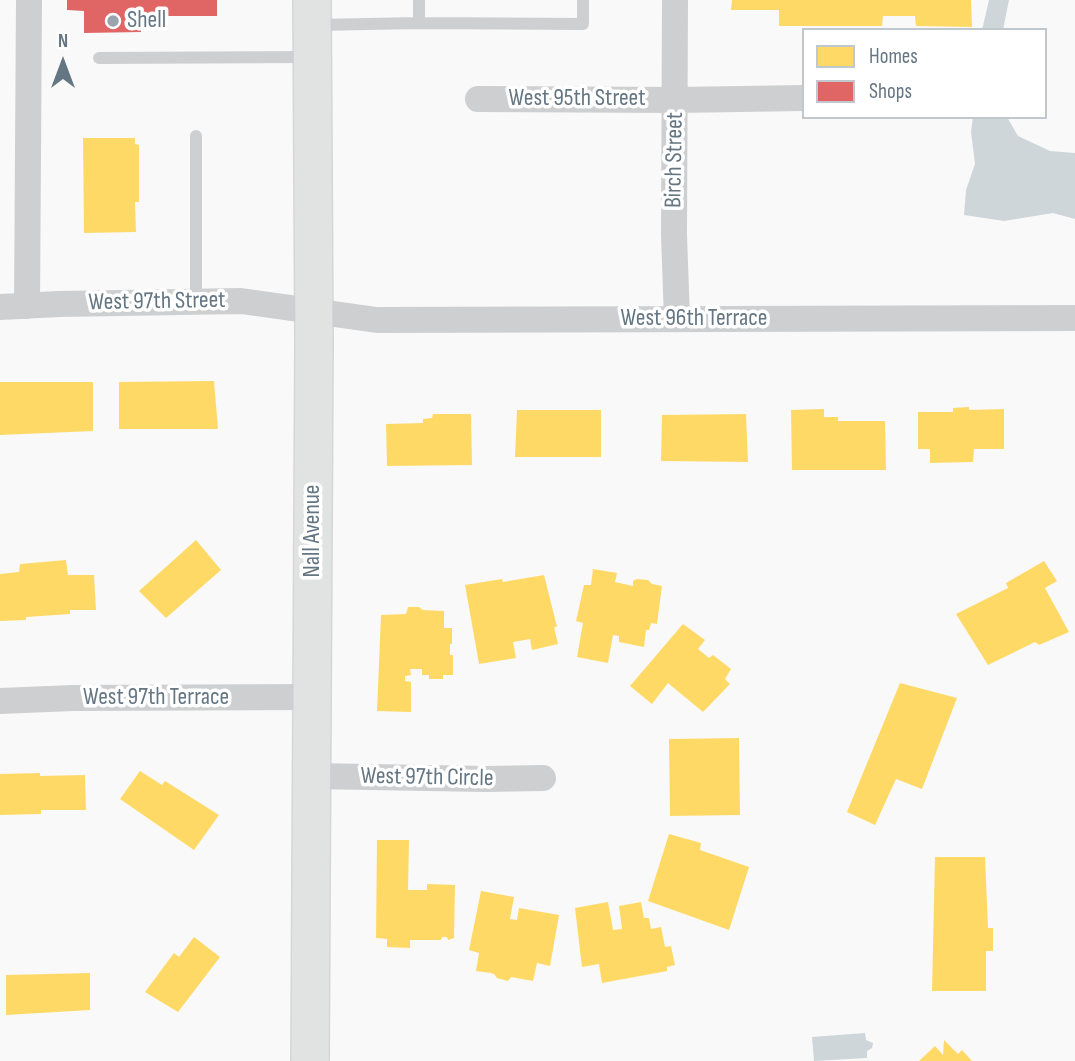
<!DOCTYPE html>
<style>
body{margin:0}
#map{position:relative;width:1075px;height:1061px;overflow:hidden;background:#f9f9f9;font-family:"Sofia Sans Condensed",sans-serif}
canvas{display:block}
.legend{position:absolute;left:802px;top:28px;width:245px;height:91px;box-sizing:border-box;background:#fff;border:2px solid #c1c8cd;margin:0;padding:9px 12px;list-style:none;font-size:21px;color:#657683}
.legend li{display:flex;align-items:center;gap:14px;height:35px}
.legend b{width:35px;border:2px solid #c1c8cd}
.north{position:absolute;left:28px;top:28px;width:70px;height:70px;-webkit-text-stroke:5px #fff;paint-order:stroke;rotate:0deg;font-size:19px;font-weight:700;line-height:28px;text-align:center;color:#657683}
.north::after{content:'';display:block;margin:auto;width:24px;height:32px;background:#657683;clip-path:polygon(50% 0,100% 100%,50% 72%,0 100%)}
</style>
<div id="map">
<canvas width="1075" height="1061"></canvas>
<ul class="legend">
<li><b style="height:19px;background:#ffd966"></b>Homes</li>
<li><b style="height:19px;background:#e06666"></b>Shops</li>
</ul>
<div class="north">N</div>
</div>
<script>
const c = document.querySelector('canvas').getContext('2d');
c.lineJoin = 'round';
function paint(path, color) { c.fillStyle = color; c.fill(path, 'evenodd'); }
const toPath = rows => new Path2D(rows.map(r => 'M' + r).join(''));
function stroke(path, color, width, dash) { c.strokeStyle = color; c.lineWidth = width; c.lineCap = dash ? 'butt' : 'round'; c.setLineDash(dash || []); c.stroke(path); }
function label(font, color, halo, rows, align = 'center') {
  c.font = font + ' "Sofia Sans Condensed",sans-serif'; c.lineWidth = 7; c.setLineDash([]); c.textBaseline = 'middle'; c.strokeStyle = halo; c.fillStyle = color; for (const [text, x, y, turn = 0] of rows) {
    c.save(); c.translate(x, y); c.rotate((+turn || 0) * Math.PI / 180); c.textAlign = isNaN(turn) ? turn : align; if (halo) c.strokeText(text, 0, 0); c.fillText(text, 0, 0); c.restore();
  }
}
const water = toPath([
 [989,0,1009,0,1003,30,982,30],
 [973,117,1007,117,1018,136,1050,151,1075,153,1075,219,1053,213,1004,221,964,215,966,190,975,164,971,132],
 [865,1033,866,1040,873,1043,872,1048,867,1051,867,1058,814,1061,812,1037]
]);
const homes = toPath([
 [732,0,971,0,972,27,916,26,915,16,883,16,882,26,779,26,779,10,731,10],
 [83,138,135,138,135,144,139,145,139,202,135,202,136,232,84,233],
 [214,381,218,429,119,429,119,382],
 [0,382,93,382,93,431,0,435],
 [969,407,969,410,1004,409,1004,449,974,449,973,462,930,463,930,449,918,449,918,412,953,412,953,408],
 [824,409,824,417,838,417,838,421,885,421,886,470,792,470,791,410],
 [517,410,601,410,601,457,515,457],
 [433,414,471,414,472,465,387,466,386,424,423,423,423,419,432,418],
 [746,414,748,462,661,461,662,415],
 [196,540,221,570,166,618,139,591],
 [66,560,68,575,94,575,96,610,70,610,70,614,26,617,26,620,0,621,0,574,19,572,20,564],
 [1044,561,1057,581,1045,588,1069,632,1039,645,1035,642,988,665,956,614,1008,588,1006,583],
 [593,569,617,573,615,582,633,586,633,581,637,579,648,580,652,584,662,586,657,624,651,623,649,630,646,630,644,647,619,642,619,636,613,635,608,663,577,657,583,623,576,621,584,585,591,585],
 [544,575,557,627,554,627,558,644,532,650,530,639,513,642,516,658,479,664,465,585,502,579,503,582],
 [408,607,419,607,423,610,444,611,444,628,452,628,452,644,450,644,450,655,453,655,453,675,443,675,443,679,429,679,429,675,422,675,422,669,410,669,411,675,405,676,405,681,411,682,411,712,377,711,381,615,406,614],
 [683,624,705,640,698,649,709,658,713,655,731,669,725,679,730,684,703,712,668,683,652,704,630,686],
 [900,683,957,698,922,789,896,779,875,825,847,812],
 [739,738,740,815,670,816,669,739],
 [140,771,162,785,165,781,219,815,194,850,120,799],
 [40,773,40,776,85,775,86,810,41,810,41,814,0,815,0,774],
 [669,834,701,843,700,850,749,867,729,930,648,901],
 [377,840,409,840,408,890,427,890,427,884,455,885,454,938,448,940,447,937,442,937,441,940,410,940,410,948,387,947,387,939,376,938],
 [935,857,985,857,988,928,993,928,993,951,986,951,986,991,932,991],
 [481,891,514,897,510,919,517,920,519,908,559,915,550,966,537,963,533,981,511,977,508,981,497,978,494,974,491,973,476,971,479,953,469,950],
 [608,902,613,930,622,929,619,906,641,902,644,918,649,918,651,929,661,927,665,947,671,946,675,965,667,967,667,971,602,983,599,964,582,967,575,908],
 [194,937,220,957,178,1012,145,992,174,953,179,957],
 [90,973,90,1010,6,1015,6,975],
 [944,1040,958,1054,962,1050,972,1061,919,1061,935,1046,943,1055]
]);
const shops = toPath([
 [67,0,217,0,217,16,141,16,141,32,84,33,84,11,67,10]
]);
const lane = toPath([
 [419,23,583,24,583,0],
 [316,25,419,23,419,0],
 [99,58,309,57],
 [196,136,196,301]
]);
const street = toPath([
 [675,0,674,235,677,319],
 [478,99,676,100,804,98],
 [27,306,29,0],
 [0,307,59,304,241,301,377,320,1075,318],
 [0,701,73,698,312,697],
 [311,776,486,779,543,778]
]);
const secondary = toPath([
 [310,1061,314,342,312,0]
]);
const markers = [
 [113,21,7,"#99a4ac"]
];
const poiNames = [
 ["Shell",127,21]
];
const streetNames = [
 ["West 95th Street",577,99],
 ["Birch Street",675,160,-89],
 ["West 97th Street",157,302,-1],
 ["West 96th Terrace",694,319],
 ["Nall Avenue",313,531,-90],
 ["West 97th Terrace",156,698],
 ["West 97th Circle",427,778,1]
];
paint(water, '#ced6d9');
paint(homes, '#ffd966');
paint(shops, '#e06666');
stroke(secondary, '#d5d6d7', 40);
stroke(lane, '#cecfd0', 12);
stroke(street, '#cecfd0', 26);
stroke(secondary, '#e1e2e2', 37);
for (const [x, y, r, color] of markers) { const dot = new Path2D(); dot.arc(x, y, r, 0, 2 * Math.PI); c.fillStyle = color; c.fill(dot); stroke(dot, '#fff', 2.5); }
label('24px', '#657683', '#fff', poiNames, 'left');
label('24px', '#657683', '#fff', streetNames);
</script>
